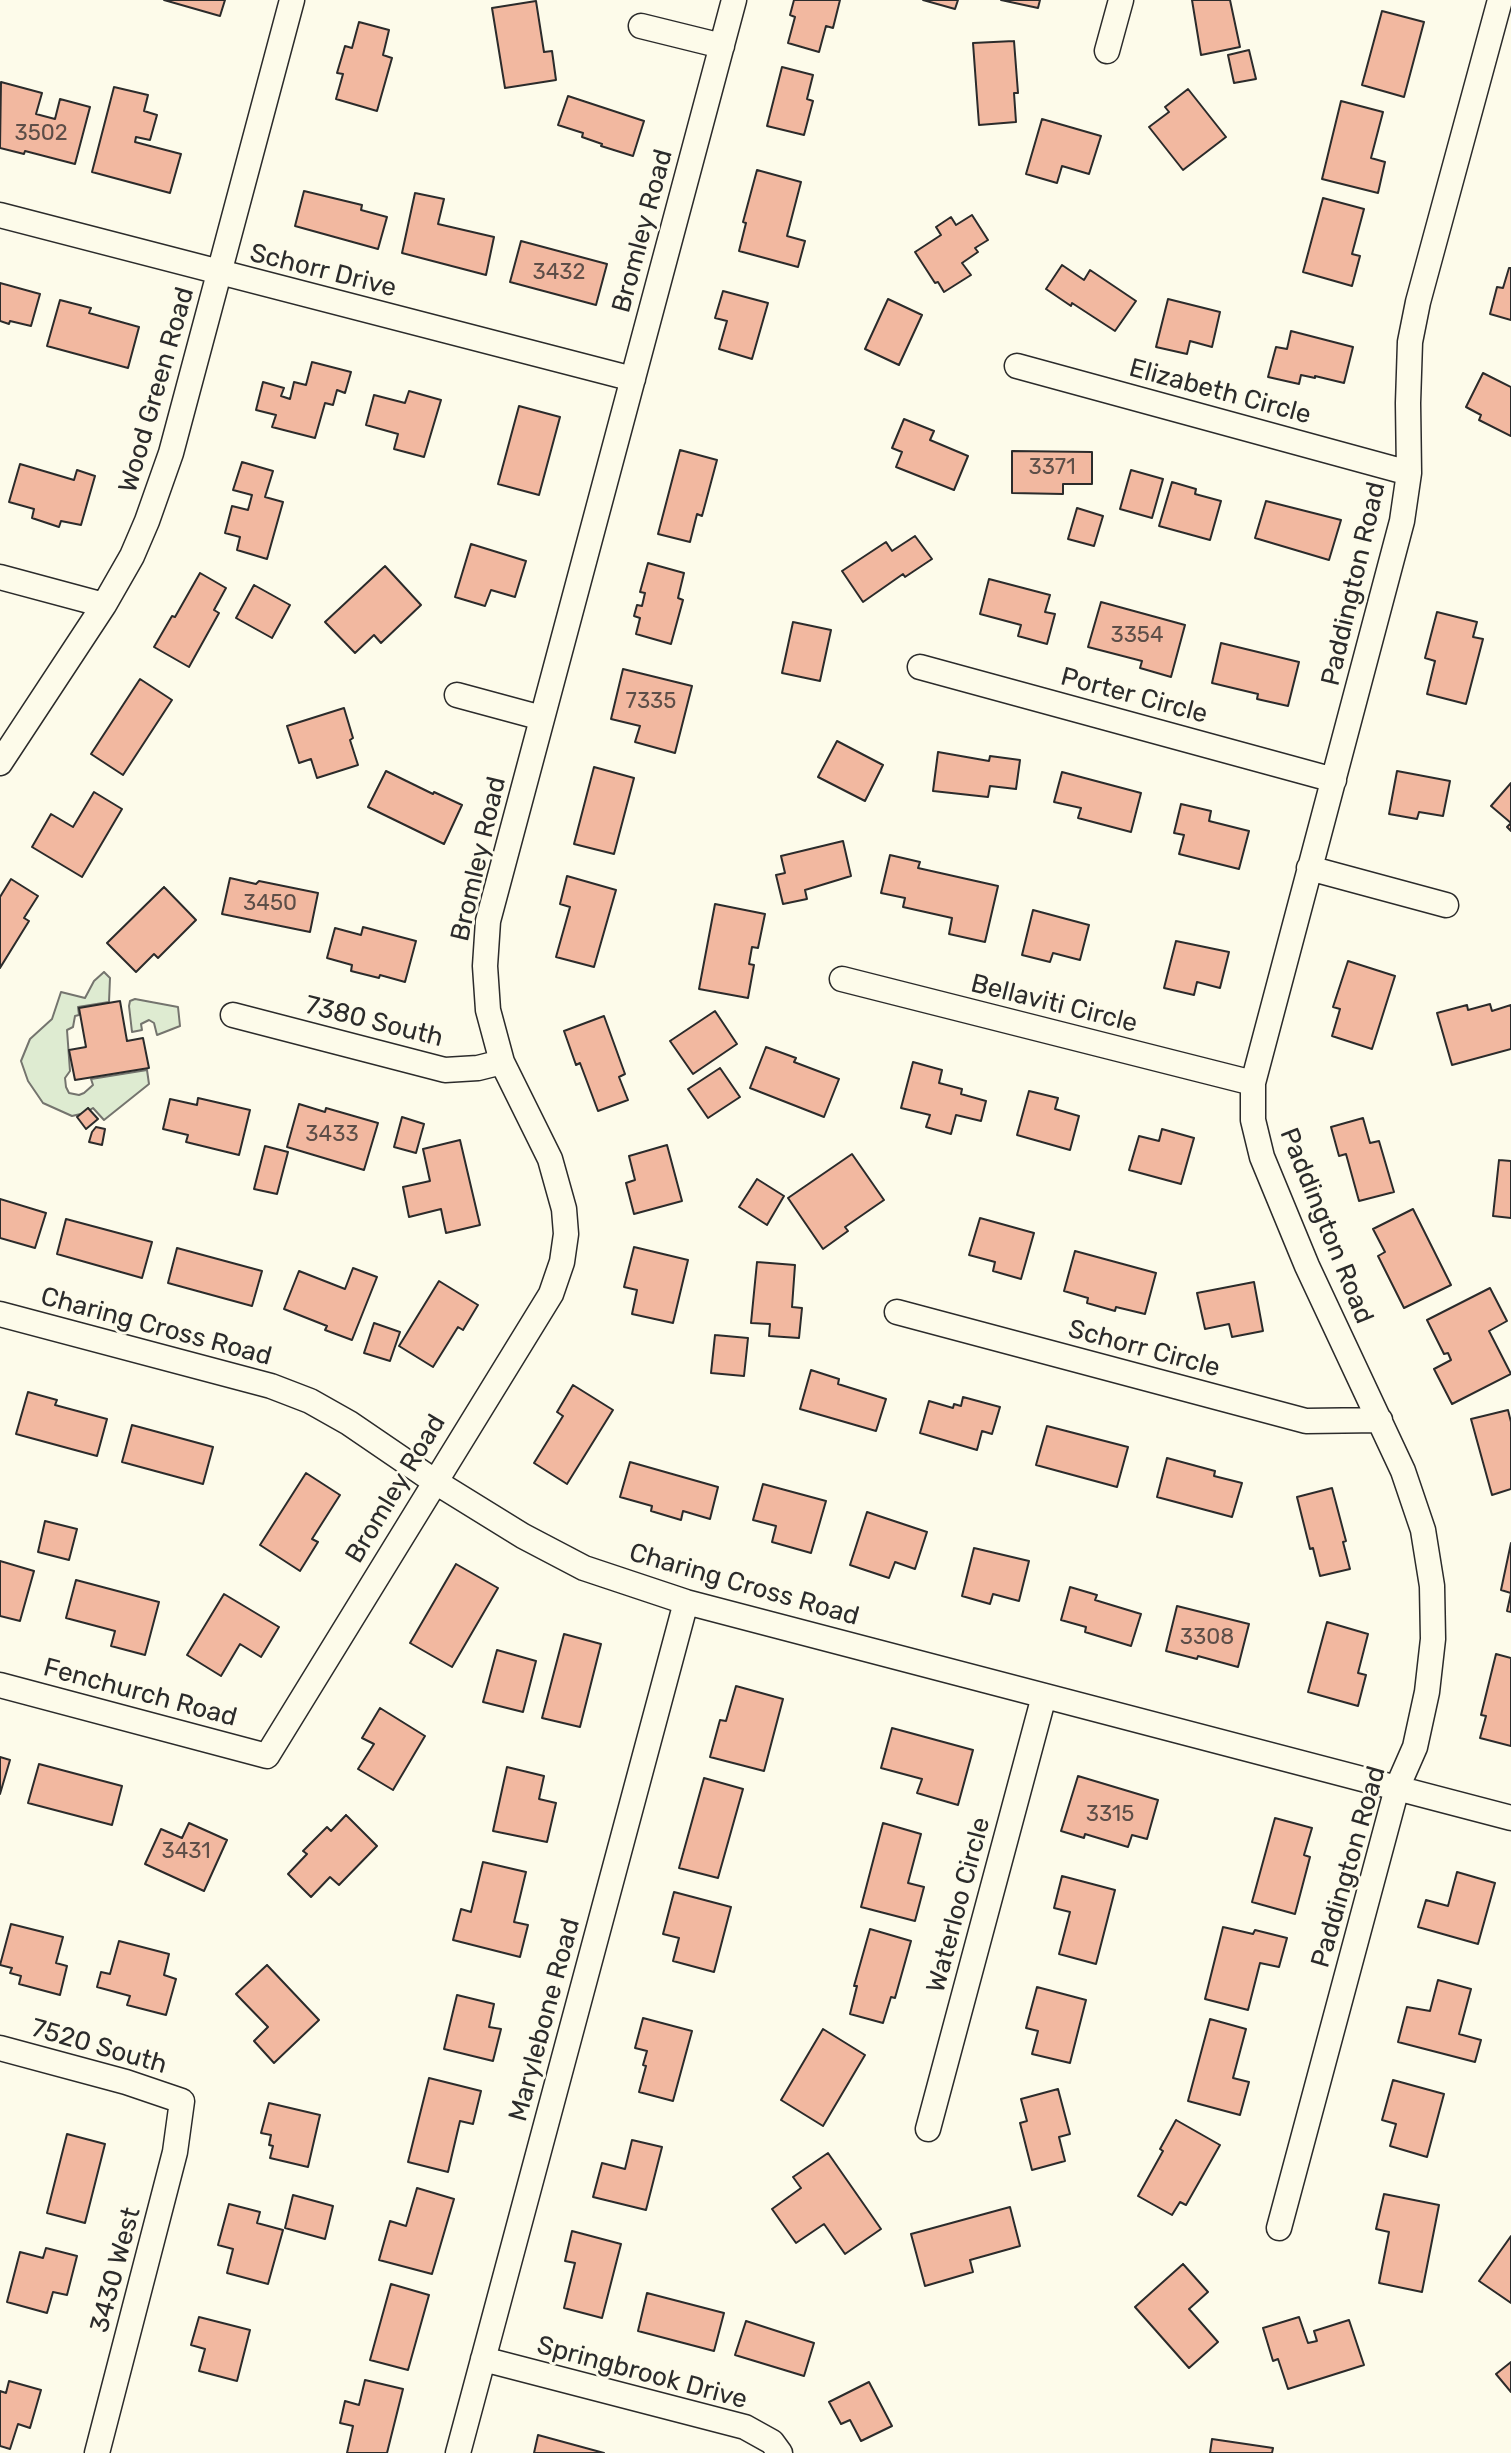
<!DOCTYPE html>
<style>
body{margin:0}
canvas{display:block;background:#fdfbea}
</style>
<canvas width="1511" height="2453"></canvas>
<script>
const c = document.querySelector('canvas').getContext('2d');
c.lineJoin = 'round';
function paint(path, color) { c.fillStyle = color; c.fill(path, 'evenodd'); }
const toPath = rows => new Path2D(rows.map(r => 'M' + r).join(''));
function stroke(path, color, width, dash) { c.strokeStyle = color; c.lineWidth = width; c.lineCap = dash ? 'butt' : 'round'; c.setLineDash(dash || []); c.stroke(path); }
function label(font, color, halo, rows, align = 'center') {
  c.font = font + ' Rubik,sans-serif'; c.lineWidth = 6; c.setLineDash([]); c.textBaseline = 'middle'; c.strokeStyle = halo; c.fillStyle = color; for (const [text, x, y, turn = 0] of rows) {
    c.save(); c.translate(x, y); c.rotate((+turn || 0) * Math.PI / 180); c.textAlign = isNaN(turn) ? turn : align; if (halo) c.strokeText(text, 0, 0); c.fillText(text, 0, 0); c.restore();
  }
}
const green = toPath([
 [104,972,110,978,109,1002,78,1007,79,1015,75,1016,73,1027,67,1030,70,1071,65,1078,66,1087,69,1093,79,1095,84,1093,93,1085,91,1079,147,1070,149,1084,104,1120,93,1108,85,1113,72,1116,43,1103,28,1081,21,1061,30,1039,52,1019,61,992,85,998,94,981,104,972],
 [135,999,178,1007,180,1026,157,1035,154,1023,149,1020,141,1024,142,1030,132,1032,129,1006,130,1001,135,999]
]);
const building = toPath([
 [164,0,225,0,220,16,164,0],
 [794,0,840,0,833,28,826,26,819,52,788,43,795,17,790,15,794,0],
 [923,0,958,0,955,9,923,0],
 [1001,0,1040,0,1038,8,1001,0],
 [1192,0,1230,0,1240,47,1201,55,1192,0],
 [536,1,544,52,552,51,556,80,505,88,492,8,536,1],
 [1382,11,1424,22,1404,97,1362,85,1382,11],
 [359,22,389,30,383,55,392,58,377,111,336,99,343,74,337,73,345,46,352,48,359,22],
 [1014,41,1018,93,1014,93,1016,122,979,125,973,43,1014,41],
 [1249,50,1256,79,1234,83,1228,55,1249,50],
 [782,67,813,75,807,99,813,101,804,135,767,126,782,67],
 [1,82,42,93,36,114,55,119,60,99,90,107,75,164,25,151,24,154,0,148,1,82],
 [114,87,148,95,144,111,157,115,150,140,136,137,135,142,181,154,170,193,92,172,114,87],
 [1188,89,1226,137,1183,170,1149,127,1169,112,1165,107,1188,89],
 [568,96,644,121,633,156,601,146,602,144,582,137,583,133,558,125,568,96],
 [1341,101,1383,112,1371,158,1385,162,1378,193,1322,179,1341,101],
 [1042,119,1101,136,1089,174,1062,166,1057,183,1026,174,1042,119],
 [757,170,801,182,787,236,805,241,798,267,739,251,746,223,743,222,757,170],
 [304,191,362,205,361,210,387,217,378,249,295,226,304,191],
 [415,193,444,199,438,224,494,237,486,275,402,253,415,193],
 [1323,198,1364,209,1352,254,1360,256,1352,286,1303,272,1323,198],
 [972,215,988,240,975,248,978,252,962,263,971,275,944,292,938,282,935,283,915,252,941,235,936,227,951,217,956,225,972,215],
 [521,241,607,264,596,305,510,282,521,241],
 [1062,265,1084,280,1090,270,1136,301,1115,331,1072,303,1071,306,1046,289,1062,265],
 [1509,268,1511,268,1511,320,1490,314,1497,287,1503,288,1509,268],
 [0,283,40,294,31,326,10,321,9,324,0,321,0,283],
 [723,291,768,303,752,359,719,349,727,321,715,318,723,291],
 [888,299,922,315,899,365,865,349,888,299],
 [1168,299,1220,312,1212,347,1190,341,1187,354,1156,347,1168,299],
 [60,300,91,308,89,313,139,327,128,368,47,346,60,300],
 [1291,331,1353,347,1344,383,1315,376,1315,378,1301,375,1299,384,1268,377,1276,347,1287,349,1291,331],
 [312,362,351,372,345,393,337,390,333,405,325,403,315,438,272,427,276,415,256,410,263,382,284,388,281,396,290,399,294,382,306,385,312,362],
 [1483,373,1511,387,1511,436,1479,420,1481,415,1466,407,1483,373],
 [409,391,441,400,424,457,394,449,398,434,366,425,374,395,405,403,409,391],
 [519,406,560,417,539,495,498,484,519,406],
 [904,419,934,431,930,440,968,456,954,490,896,467,902,452,892,448,904,419],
 [680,450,717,460,702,516,697,514,690,542,658,534,680,450],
 [1012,451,1092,452,1092,484,1063,484,1063,494,1012,493,1012,451],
 [242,462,273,471,265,497,283,502,267,559,237,550,240,537,225,533,232,506,248,510,252,495,233,490,242,462],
 [20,464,74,480,77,470,95,476,81,525,61,521,59,527,32,518,34,509,9,502,20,464],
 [1131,470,1163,479,1152,518,1120,509,1131,470],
 [1172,482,1196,489,1195,494,1221,501,1210,540,1159,526,1172,482],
 [1266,501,1341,520,1329,560,1255,538,1266,501],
 [1077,508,1103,516,1094,546,1068,539,1077,508],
 [915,536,932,559,905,577,903,574,863,602,842,571,886,542,892,551,915,536],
 [471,544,526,561,515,597,491,590,485,606,455,597,471,544],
 [648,563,684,573,678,598,683,600,671,644,636,634,640,618,634,616,637,605,642,606,645,593,640,592,648,563],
 [385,566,421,605,381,643,374,635,355,653,325,622,385,566],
 [200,573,226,588,214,610,219,613,189,667,154,647,172,616,175,617,200,573],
 [989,579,1050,595,1045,612,1055,614,1047,644,1018,636,1021,625,980,614,989,579],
 [254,585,290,605,272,638,236,618,254,585],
 [1101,602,1185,625,1171,677,1140,668,1142,661,1088,647,1101,602],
 [1437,612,1477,622,1473,637,1483,639,1466,704,1427,694,1435,661,1425,658,1437,612],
 [793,622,831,630,820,681,782,673,793,622],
 [1221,643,1299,662,1288,706,1257,699,1258,694,1212,683,1221,643],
 [623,669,692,686,675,753,635,742,640,726,611,719,623,669],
 [140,679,172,700,123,775,91,754,140,679],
 [344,708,353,738,350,740,358,765,317,778,311,759,299,763,287,726,344,708],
 [837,741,883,765,865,801,818,777,837,741],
 [938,752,989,761,990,756,1020,760,1016,789,990,786,988,797,933,791,938,752],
 [594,767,634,778,614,854,574,844,594,767],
 [386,771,433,794,434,792,462,805,444,844,368,807,386,771],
 [1397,771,1450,781,1443,816,1419,812,1417,819,1389,814,1397,771],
 [1062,772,1141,793,1131,832,1078,818,1081,808,1054,802,1062,772],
 [1511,783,1511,831,1507,827,1511,823,1491,806,1511,783],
 [94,792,122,809,82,877,32,847,51,814,73,827,94,792],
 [1181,804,1211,811,1209,821,1249,831,1239,869,1179,854,1184,835,1174,833,1181,804],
 [843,841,851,876,805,890,807,899,783,904,776,875,785,873,781,856,843,841],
 [890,855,920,862,918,868,998,886,985,942,949,934,952,918,903,907,905,898,881,893,890,855],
 [567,876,616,890,594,967,556,957,570,907,560,904,567,876],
 [230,878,256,884,259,881,318,893,310,932,222,914,230,878],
 [11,879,38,896,24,918,29,921,0,968,0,897,11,879],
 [164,887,196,920,158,958,154,954,136,972,107,943,164,887],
 [715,904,765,914,758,948,752,947,749,964,754,965,748,998,699,989,715,904],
 [1033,910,1089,925,1080,960,1053,953,1050,962,1022,955,1033,910],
 [363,927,416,941,405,982,380,975,379,978,351,971,352,965,327,958,335,928,361,935,363,927],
 [1176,941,1229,952,1220,988,1197,982,1194,995,1164,988,1176,941],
 [1348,961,1395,976,1372,1049,1332,1036,1340,1009,1333,1007,1348,961],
 [120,1001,127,1041,143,1038,149,1068,75,1080,69,1050,86,1047,79,1008,120,1001],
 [1490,1004,1492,1011,1511,1005,1511,1049,1452,1065,1437,1013,1467,1005,1468,1010,1490,1004],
 [715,1011,737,1044,693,1074,670,1041,715,1011],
 [604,1016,625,1074,619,1077,628,1100,598,1111,580,1063,576,1065,564,1031,604,1016],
 [766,1047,796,1058,794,1062,839,1079,824,1117,750,1088,766,1047],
 [913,1062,942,1070,939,1083,962,1089,961,1094,986,1101,981,1121,956,1115,951,1134,926,1127,930,1115,901,1108,913,1062],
 [720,1068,740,1097,708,1118,688,1089,720,1068],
 [1029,1091,1058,1098,1055,1109,1079,1116,1070,1150,1017,1135,1029,1091],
 [198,1098,250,1110,239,1155,186,1142,188,1135,163,1129,170,1099,197,1105,198,1098],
 [299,1104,325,1112,326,1108,378,1123,364,1170,287,1147,299,1104],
 [88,1108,98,1119,86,1129,77,1117,88,1108],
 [402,1117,424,1124,416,1153,394,1147,402,1117],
 [1363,1118,1370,1143,1379,1141,1394,1192,1359,1201,1346,1154,1339,1156,1331,1127,1363,1118],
 [96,1127,105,1129,102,1145,89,1142,92,1132,96,1127],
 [1162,1129,1194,1138,1181,1184,1129,1170,1139,1136,1159,1141,1162,1129],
 [460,1140,480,1225,446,1233,441,1209,409,1217,403,1187,430,1181,423,1149,460,1140],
 [667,1145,682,1201,634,1214,626,1183,635,1180,629,1156,667,1145],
 [265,1146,288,1152,277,1194,254,1189,265,1146],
 [852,1154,884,1200,845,1227,848,1231,823,1249,788,1198,852,1154],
 [1499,1160,1511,1161,1511,1218,1493,1216,1499,1160],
 [757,1179,784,1196,767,1225,739,1207,757,1179],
 [0,1199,46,1213,35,1248,0,1238,0,1199],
 [1413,1209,1451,1285,1404,1308,1378,1256,1385,1252,1373,1229,1413,1209],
 [980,1218,1034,1233,1021,1279,993,1271,995,1262,969,1255,980,1218],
 [66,1219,152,1242,142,1278,57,1254,66,1219],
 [634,1247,688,1260,673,1323,632,1314,637,1290,624,1287,634,1247],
 [177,1248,262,1271,252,1306,168,1283,177,1248],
 [1075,1251,1156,1273,1145,1314,1116,1307,1115,1311,1087,1303,1088,1298,1064,1291,1075,1251],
 [757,1262,795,1265,792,1307,802,1308,799,1338,769,1336,770,1324,751,1323,757,1262],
 [353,1268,377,1277,352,1340,325,1330,327,1326,284,1309,299,1271,345,1289,353,1268],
 [439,1281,478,1305,463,1330,458,1327,433,1367,399,1346,439,1281],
 [1254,1282,1263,1331,1232,1337,1229,1324,1205,1329,1197,1293,1254,1282],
 [1490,1288,1507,1321,1489,1331,1511,1374,1452,1404,1434,1369,1451,1360,1448,1353,1444,1354,1427,1320,1490,1288],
 [374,1323,400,1332,390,1361,364,1353,374,1323],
 [715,1335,748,1338,744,1376,711,1373,715,1335],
 [811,1370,839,1379,838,1384,886,1399,876,1431,800,1409,811,1370],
 [573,1385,613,1410,567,1484,534,1463,563,1416,557,1412,573,1385],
 [28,1392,57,1400,55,1405,107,1419,97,1456,16,1434,28,1392],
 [963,1397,1000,1407,992,1434,982,1431,977,1450,920,1433,929,1401,953,1408,954,1404,961,1406,963,1397],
 [1508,1410,1511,1422,1511,1489,1492,1495,1471,1419,1508,1410],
 [132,1425,213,1447,203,1484,122,1462,132,1425],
 [1047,1426,1128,1447,1117,1487,1036,1465,1047,1426],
 [1167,1458,1215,1471,1214,1476,1242,1483,1232,1517,1157,1497,1167,1458],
 [630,1462,718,1487,710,1519,683,1511,681,1520,651,1511,652,1506,620,1497,630,1462],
 [306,1473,340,1495,312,1539,318,1542,300,1571,260,1545,306,1473],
 [763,1484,826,1501,811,1553,772,1542,776,1526,753,1520,763,1484],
 [1332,1488,1346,1541,1343,1542,1350,1569,1320,1576,1313,1548,1310,1549,1297,1497,1332,1488],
 [867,1512,927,1532,915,1569,895,1562,889,1578,850,1565,867,1512],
 [45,1521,77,1529,69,1560,38,1552,45,1521],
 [1511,1543,1511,1612,1507,1611,1511,1593,1501,1590,1511,1543],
 [974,1548,1029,1561,1019,1601,993,1594,990,1604,962,1596,974,1548],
 [0,1561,34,1571,20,1621,0,1616,0,1561],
 [456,1564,498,1588,452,1667,410,1643,456,1564],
 [76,1580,159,1602,145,1655,111,1646,115,1631,66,1618,76,1580],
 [1070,1587,1097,1595,1095,1600,1141,1614,1131,1646,1085,1632,1086,1627,1061,1620,1070,1587],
 [224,1594,279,1627,261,1657,240,1644,221,1676,187,1655,224,1594],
 [1177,1606,1249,1624,1238,1667,1198,1656,1197,1659,1166,1651,1177,1606],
 [1327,1622,1368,1634,1358,1673,1366,1675,1358,1706,1308,1692,1327,1622],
 [564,1634,601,1644,580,1727,542,1718,564,1634],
 [497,1650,536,1661,523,1712,483,1702,497,1650],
 [1496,1654,1511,1658,1511,1746,1480,1738,1486,1716,1481,1715,1496,1654],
 [736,1686,783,1699,764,1771,710,1757,720,1720,726,1721,736,1686],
 [380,1708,425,1736,393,1790,358,1769,374,1744,362,1738,380,1708],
 [892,1728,973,1750,958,1805,917,1793,922,1779,881,1768,892,1728],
 [0,1757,10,1760,0,1794,0,1757],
 [39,1764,122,1786,112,1825,28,1803,39,1764],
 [507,1767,544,1776,539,1799,556,1803,547,1842,493,1831,507,1767],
 [1078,1776,1158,1800,1147,1839,1132,1835,1128,1847,1085,1834,1084,1838,1061,1831,1078,1776],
 [704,1778,743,1789,718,1878,679,1868,704,1778],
 [346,1815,377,1846,339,1885,330,1877,311,1897,288,1874,307,1854,303,1851,327,1827,331,1831,346,1815],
 [1275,1818,1312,1828,1304,1855,1310,1857,1295,1914,1252,1902,1275,1818],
 [189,1823,227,1840,204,1891,145,1864,161,1829,182,1838,189,1823],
 [883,1823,921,1834,908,1883,924,1887,915,1921,861,1907,883,1823],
 [483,1862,526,1872,514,1922,528,1925,520,1957,453,1940,461,1909,471,1912,483,1862],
 [1457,1872,1495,1883,1478,1944,1418,1927,1426,1900,1448,1906,1457,1872],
 [1062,1876,1115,1890,1096,1964,1059,1954,1070,1912,1054,1908,1062,1876],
 [674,1892,731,1907,714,1972,673,1961,679,1938,663,1934,674,1892],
 [11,1924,63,1937,56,1963,67,1966,60,1995,19,1984,21,1976,10,1973,12,1968,0,1965,11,1924],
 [1223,1927,1253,1934,1255,1930,1287,1938,1279,1967,1260,1963,1248,2010,1205,1999,1223,1927],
 [870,1929,911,1941,895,1998,891,1997,883,2023,850,2014,857,1986,854,1986,870,1929],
 [119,1941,169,1954,164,1975,176,1979,166,2015,127,2005,130,1996,97,1987,101,1972,110,1974,119,1941],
 [267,1965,319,2020,274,2063,254,2041,268,2027,236,1994,267,1965],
 [1438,1980,1471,1989,1459,2034,1481,2040,1475,2062,1398,2042,1407,2007,1430,2011,1438,1980],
 [1037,1987,1086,2000,1070,2063,1032,2054,1038,2031,1026,2028,1037,1987],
 [457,1995,494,2004,489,2027,501,2029,493,2061,444,2049,457,1995],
 [643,2018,692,2031,673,2101,639,2092,646,2066,643,2065,647,2051,635,2048,643,2018],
 [1210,2019,1246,2029,1233,2078,1249,2082,1240,2115,1188,2101,1210,2019],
 [823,2029,865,2055,823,2126,781,2100,823,2029],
 [429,2078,481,2091,473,2124,460,2121,448,2172,408,2162,429,2078],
 [1393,2080,1444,2094,1427,2157,1390,2146,1396,2124,1382,2120,1393,2080],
 [1058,2089,1070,2134,1059,2137,1065,2161,1032,2170,1020,2123,1027,2121,1021,2099,1058,2089],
 [269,2103,320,2115,308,2167,270,2158,273,2146,269,2145,271,2135,261,2133,269,2103],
 [1176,2120,1220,2145,1186,2205,1180,2202,1172,2215,1138,2196,1163,2151,1160,2149,1176,2120],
 [67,2134,105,2144,85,2223,47,2213,67,2134],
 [632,2140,662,2147,646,2210,593,2197,602,2163,625,2169,632,2140],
 [828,2153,881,2229,845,2254,824,2224,796,2243,772,2209,801,2188,793,2177,828,2153],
 [417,2188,454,2199,432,2274,379,2260,390,2221,406,2226,417,2188],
 [1384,2194,1439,2205,1422,2292,1379,2283,1389,2232,1376,2229,1384,2194],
 [293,2195,333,2206,325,2239,285,2228,293,2195],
 [229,2204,260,2212,257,2223,283,2230,268,2284,227,2273,233,2249,218,2245,229,2204],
 [1010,2207,1020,2246,970,2260,973,2272,925,2286,911,2234,1010,2207],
 [572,2231,621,2244,602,2318,564,2308,575,2263,565,2261,572,2231],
 [1511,2236,1511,2303,1479,2281,1511,2236],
 [46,2248,77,2256,67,2295,53,2292,47,2313,7,2302,20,2252,43,2258,46,2248],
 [1183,2264,1208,2292,1189,2309,1218,2342,1189,2368,1135,2307,1183,2264],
 [391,2284,429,2295,408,2370,370,2360,391,2284],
 [647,2293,724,2313,714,2351,638,2331,647,2293],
 [199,2317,250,2330,237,2381,199,2371,205,2349,191,2345,199,2317],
 [1299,2317,1308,2343,1317,2341,1314,2331,1349,2320,1364,2365,1288,2389,1278,2359,1273,2361,1263,2328,1299,2317],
 [746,2321,814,2343,804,2376,735,2355,746,2321],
 [1511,2362,1511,2392,1496,2374,1511,2362],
 [365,2380,403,2389,387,2453,347,2453,353,2426,340,2423,345,2401,359,2405,365,2380],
 [9,2381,41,2390,30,2428,18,2424,10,2449,0,2446,0,2391,6,2393,9,2381],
 [869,2382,892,2426,861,2441,850,2420,841,2424,829,2402,869,2382],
 [538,2435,604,2453,534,2453,538,2435],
 [1212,2439,1273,2448,1272,2453,1210,2453,1212,2439]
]);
const minor = toPath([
 [641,26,722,46],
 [1107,51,1121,0],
 [0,215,633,379],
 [1017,366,1409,473],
 [0,577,104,605],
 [920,667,1334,780],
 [457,695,542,718],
 [0,763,104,605,132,556,147,521,171,453,292,0],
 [1309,868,1446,905],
 [842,979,1253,1083],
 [233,1015,445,1070,478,1068,502,1062],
 [897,1312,1306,1421,1380,1420],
 [0,1314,271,1386,310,1401,349,1423,434,1481,523,1536,584,1568,686,1602,1511,1818],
 [0,1685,267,1756,551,1294,562,1262,566,1234,564,1209,550,1159,502,1062,488,1010,485,966,488,921,734,0],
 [0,2048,126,2082,182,2101,175,2152,97,2453],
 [928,2129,1044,1696],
 [1279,2228,1397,1788,1415,1747,1427,1692,1433,1639,1432,1586,1423,1530,1403,1471,1307,1266,1262,1157,1253,1120,1253,1083,1402,521,1409,473,1408,403,1410,342,1418,302,1500,0],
 [483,2359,745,2427,772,2442,780,2453],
 [458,2453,686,1602]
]);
const numberNames = [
 ["3502",41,134],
 ["3432",559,273],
 ["3371",1052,468],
 ["3354",1137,636],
 ["7335",651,702],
 ["3450",270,904],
 ["3433",332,1135],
 ["3308",1207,1638],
 ["3315",1110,1815],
 ["3431",186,1852]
];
const streetNames = [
 ["Bromley Road",643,231,-75],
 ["Schorr Drive",323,271,14],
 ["Wood Green Road",157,390,-74],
 ["Elizabeth Circle",1220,392,15],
 ["Paddington Road",1354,584,-77],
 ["Porter Circle",1134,696,15],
 ["Bromley Road",479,859,-77],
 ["Bellaviti Circle",1054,1004,14],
 ["7380 South",374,1022,14],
 ["Paddington Road",1326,1226,68],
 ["Charing Cross Road",156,1327,15],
 ["Schorr Circle",1144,1349,15],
 ["Bromley Road",396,1489,-59],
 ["Charing Cross Road",744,1585,16],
 ["Fenchurch Road",140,1693,15],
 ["Paddington Road",1349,1867,-74],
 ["Waterloo Circle",959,1905,-75],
 ["Marylebone Road",545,2020,-75],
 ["7520 South",99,2047,16],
 ["3430 West",116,2270,-75],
 ["Springbrook Drive",642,2373,15]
];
paint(green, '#deebd1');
stroke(green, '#74746e', 2);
paint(building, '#f2b8a0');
stroke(building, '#2b2b2b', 2);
stroke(minor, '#2b2b2b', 27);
stroke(minor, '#fdfbea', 24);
label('22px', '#5d4e48', null, numberNames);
label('26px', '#2b2b2b', '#fdfbea', streetNames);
</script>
